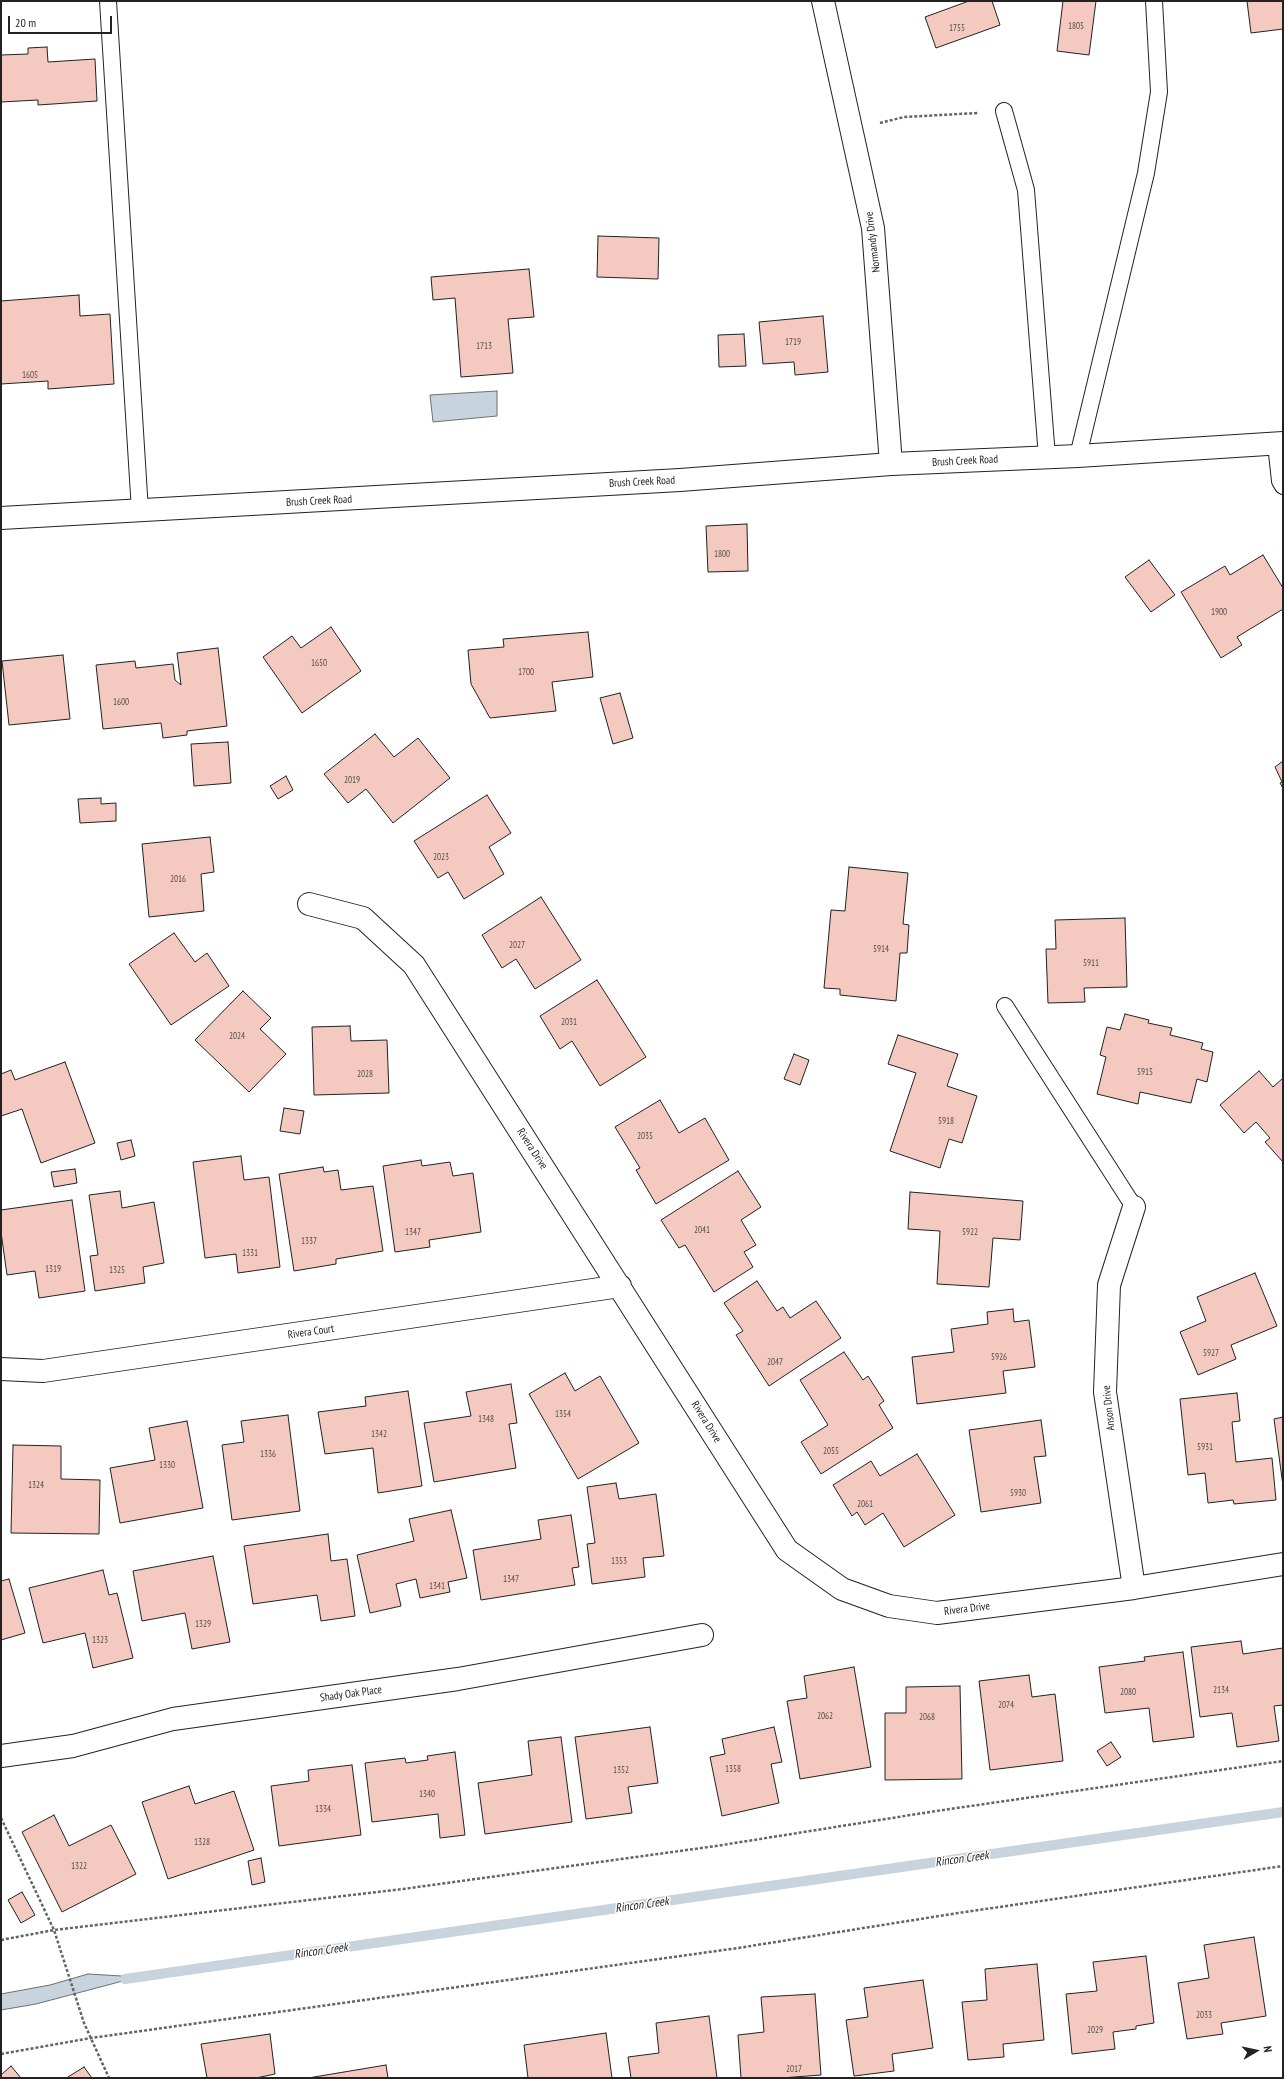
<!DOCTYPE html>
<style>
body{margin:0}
#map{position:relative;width:1284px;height:2079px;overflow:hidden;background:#fff;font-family:"PT Sans Narrow",sans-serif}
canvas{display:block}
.frame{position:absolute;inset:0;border:2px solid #222;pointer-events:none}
.north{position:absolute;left:1236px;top:2031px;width:40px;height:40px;-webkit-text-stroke:3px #fff;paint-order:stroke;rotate:81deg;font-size:11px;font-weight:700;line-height:16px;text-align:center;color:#222}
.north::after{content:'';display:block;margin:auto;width:14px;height:18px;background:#222;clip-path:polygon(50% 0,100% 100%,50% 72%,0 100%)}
.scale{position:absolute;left:8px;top:16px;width:104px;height:18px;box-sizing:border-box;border:2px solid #222;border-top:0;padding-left:5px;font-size:12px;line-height:14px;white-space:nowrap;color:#222;-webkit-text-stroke:3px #fff;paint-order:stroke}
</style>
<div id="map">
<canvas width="1284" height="2079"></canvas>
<div class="frame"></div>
<div class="north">N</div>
<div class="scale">20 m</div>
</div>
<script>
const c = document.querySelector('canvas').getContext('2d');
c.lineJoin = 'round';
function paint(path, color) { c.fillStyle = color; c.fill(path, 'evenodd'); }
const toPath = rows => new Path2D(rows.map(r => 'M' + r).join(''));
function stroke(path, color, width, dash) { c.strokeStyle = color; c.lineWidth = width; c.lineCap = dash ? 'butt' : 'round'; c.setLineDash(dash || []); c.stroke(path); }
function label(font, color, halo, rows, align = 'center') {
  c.font = font + ' "PT Sans Narrow",sans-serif'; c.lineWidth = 3; c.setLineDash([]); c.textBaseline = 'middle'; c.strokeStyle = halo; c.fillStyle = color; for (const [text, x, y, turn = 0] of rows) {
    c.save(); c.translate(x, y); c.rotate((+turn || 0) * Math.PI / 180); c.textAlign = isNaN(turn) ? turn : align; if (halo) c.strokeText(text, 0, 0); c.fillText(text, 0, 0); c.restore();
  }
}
const water = toPath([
 [497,391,497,416,433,422,430,395,497,391],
 [88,1974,138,1977,36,2004,1,2010,1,1994,50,1985,88,1974]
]);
const stream = toPath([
 [125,1979,1283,1812]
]);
const building = toPath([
 [969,1,992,1,1000,25,936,48,925,17,969,1],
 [1063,1,1096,1,1089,55,1057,51,1063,1],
 [1247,1,1283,1,1283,29,1251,33,1247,1],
 [47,47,48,62,95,59,97,101,38,105,38,100,1,102,1,55,28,54,28,48,47,47],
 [598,236,659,238,658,279,597,277,598,236],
 [529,269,534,317,508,319,513,373,461,377,455,298,433,300,431,277,529,269],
 [79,295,80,316,110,314,114,384,48,389,48,381,1,384,1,301,79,295],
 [823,316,828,372,795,375,794,362,763,364,759,322,823,316],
 [744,334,746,366,719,367,718,335,744,334],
 [747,524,748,571,708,572,706,526,747,524],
 [1263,555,1283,588,1283,609,1237,637,1242,645,1221,658,1181,592,1225,566,1230,575,1263,555],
 [1149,560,1175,595,1151,612,1125,577,1149,560],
 [331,627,361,671,302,713,263,657,292,636,301,648,331,627],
 [588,632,593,677,552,682,556,711,490,718,471,684,468,650,504,647,503,639,588,632],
 [218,648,227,726,187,731,187,735,163,738,161,723,103,729,96,665,135,661,136,668,173,664,175,680,181,685,177,653,218,648],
 [63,655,70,719,9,725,2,661,63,655],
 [620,693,633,738,613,744,600,698,620,693],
 [375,734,394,757,418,738,450,778,393,823,366,789,348,803,324,774,375,734],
 [228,742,231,783,194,786,191,744,228,742],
 [1283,761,1283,788,1280,783,1282,782,1275,767,1283,761],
 [286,776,293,790,278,799,270,786,286,776],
 [487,795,511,833,489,847,504,874,464,899,448,872,438,878,414,841,487,795],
 [101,798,101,804,116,803,116,821,80,823,78,799,101,798],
 [210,837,214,872,201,874,204,911,149,917,142,844,210,837],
 [849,867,908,873,903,924,909,925,907,953,900,953,896,1001,840,995,840,989,824,988,831,910,845,911,849,867],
 [541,897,581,960,535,989,516,959,502,968,482,935,541,897],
 [1125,918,1127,987,1084,988,1085,1002,1048,1003,1046,949,1056,949,1055,920,1125,918],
 [174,933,195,962,207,953,229,986,171,1025,129,964,174,933],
 [597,980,646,1057,600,1086,572,1041,560,1049,540,1016,597,980],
 [243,991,271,1018,260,1029,286,1054,249,1092,195,1040,243,991],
 [1125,1014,1149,1020,1148,1023,1172,1028,1170,1035,1203,1043,1201,1049,1213,1052,1207,1082,1197,1079,1191,1103,1140,1092,1138,1104,1097,1094,1106,1057,1100,1055,1107,1027,1120,1030,1125,1014],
 [350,1026,351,1041,387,1040,389,1093,314,1095,312,1027,350,1026],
 [898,1035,958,1054,947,1086,977,1096,962,1143,949,1139,940,1168,890,1151,916,1073,888,1064,898,1035],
 [794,1054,809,1060,800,1085,784,1079,794,1054],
 [65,1062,95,1143,41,1163,22,1109,1,1116,1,1074,11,1070,15,1080,65,1062],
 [1259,1071,1273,1087,1283,1078,1283,1162,1265,1142,1270,1138,1256,1122,1244,1133,1220,1105,1259,1071],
 [660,1100,679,1133,705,1118,729,1160,656,1204,636,1170,640,1168,615,1127,660,1100],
 [284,1108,304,1111,300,1134,280,1131,284,1108],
 [131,1140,135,1156,121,1160,117,1143,131,1140],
 [241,1156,244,1180,269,1177,280,1267,238,1273,236,1254,205,1258,193,1162,241,1156],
 [421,1160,422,1166,450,1162,453,1176,473,1173,481,1232,429,1240,430,1247,395,1252,383,1166,421,1160],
 [323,1167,324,1172,338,1170,341,1190,373,1186,383,1251,336,1259,336,1264,294,1271,279,1174,323,1167],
 [75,1169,77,1183,54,1187,51,1172,75,1169],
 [738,1171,761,1207,741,1220,756,1245,744,1252,753,1267,714,1292,685,1245,679,1248,661,1220,738,1171],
 [120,1191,122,1208,154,1202,164,1263,143,1267,145,1283,95,1291,90,1256,98,1255,89,1195,120,1191],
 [910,1192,1023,1201,1020,1240,993,1238,989,1287,937,1284,940,1231,908,1229,910,1192],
 [72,1200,85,1291,39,1298,35,1271,7,1275,1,1232,1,1210,72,1200],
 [1255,1273,1277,1326,1231,1345,1236,1359,1198,1375,1180,1332,1206,1321,1197,1297,1255,1273],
 [757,1281,777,1311,783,1307,790,1318,816,1301,841,1338,769,1386,736,1335,743,1331,724,1303,757,1281],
 [1013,1309,1014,1322,1029,1320,1035,1367,1003,1371,1006,1393,917,1404,912,1357,954,1352,951,1329,988,1324,987,1312,1013,1309],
 [844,1352,863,1380,868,1376,884,1401,879,1405,893,1428,821,1474,801,1442,828,1425,800,1380,844,1352],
 [565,1373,575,1391,600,1376,639,1443,578,1479,529,1394,565,1373],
 [511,1384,517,1423,509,1424,516,1468,434,1482,424,1423,471,1416,466,1392,511,1384],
 [408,1391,422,1486,378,1493,373,1448,325,1454,318,1412,366,1406,365,1397,408,1391],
 [1237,1393,1240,1421,1232,1422,1236,1462,1272,1458,1276,1500,1234,1504,1233,1500,1208,1503,1205,1473,1188,1475,1180,1399,1237,1393],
 [288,1415,300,1511,232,1520,222,1445,244,1442,241,1421,288,1415],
 [1283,1417,1283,1486,1274,1419,1283,1417],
 [1041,1420,1046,1456,1034,1457,1041,1503,981,1512,969,1430,1041,1420],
 [187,1421,203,1508,120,1523,110,1468,155,1460,149,1428,187,1421],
 [13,1445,61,1446,61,1479,100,1480,99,1534,11,1533,13,1445],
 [917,1454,955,1515,904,1547,883,1513,865,1525,857,1512,852,1516,833,1485,871,1461,880,1476,917,1454],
 [616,1483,619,1499,656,1494,664,1556,643,1558,645,1577,592,1584,587,1544,595,1543,587,1487,616,1483],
 [451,1510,467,1578,448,1582,450,1592,420,1598,416,1579,396,1584,401,1606,370,1613,357,1555,414,1541,409,1519,451,1510],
 [571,1515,579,1567,572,1568,575,1585,481,1600,473,1550,541,1539,538,1520,571,1515],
 [328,1534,331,1561,347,1559,355,1616,321,1621,317,1595,253,1604,244,1546,328,1534],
 [213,1556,230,1642,192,1649,185,1613,142,1621,133,1571,213,1556],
 [103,1570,109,1595,117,1593,133,1658,93,1668,85,1633,43,1643,29,1588,103,1570],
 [9,1579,25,1633,1,1640,1,1581,9,1579],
 [1241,1641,1243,1654,1283,1648,1283,1705,1274,1706,1279,1741,1237,1747,1232,1713,1200,1717,1191,1647,1241,1641],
 [1183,1652,1194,1737,1153,1742,1149,1708,1105,1713,1099,1667,1145,1661,1144,1657,1183,1652],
 [854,1667,871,1767,800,1779,787,1701,807,1698,804,1676,854,1667],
 [1029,1675,1032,1697,1055,1694,1063,1761,990,1770,979,1681,1029,1675],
 [960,1686,962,1779,885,1780,885,1713,906,1713,906,1687,960,1686],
 [650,1727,658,1783,628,1787,632,1813,586,1819,575,1737,650,1727],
 [774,1727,782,1762,771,1764,779,1803,722,1816,710,1757,725,1754,722,1739,774,1727],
 [561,1737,572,1822,485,1834,478,1783,532,1775,528,1741,561,1737],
 [1111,1742,1121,1757,1107,1766,1097,1751,1111,1742],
 [455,1752,465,1835,440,1838,438,1814,372,1822,365,1763,405,1758,406,1763,428,1760,427,1756,455,1752],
 [352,1765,361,1835,279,1846,271,1786,309,1781,308,1770,352,1765],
 [189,1786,195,1804,234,1791,254,1850,168,1879,142,1802,189,1786],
 [54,1815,69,1846,111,1825,136,1874,62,1912,22,1832,54,1815],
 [261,1858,265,1882,252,1885,248,1861,261,1858],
 [22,1892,35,1915,21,1923,8,1900,22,1892],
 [1254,1937,1266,2016,1221,2023,1223,2034,1187,2039,1178,1983,1209,1978,1204,1945,1254,1937],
 [1146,1956,1154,2023,1136,2026,1136,2029,1113,2032,1115,2049,1072,2054,1066,1994,1097,1991,1093,1962,1146,1956],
 [1037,1964,1044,2040,1003,2044,1004,2057,968,2060,962,2002,987,2000,985,1969,1037,1964],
 [923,1980,933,2048,892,2054,894,2071,854,2076,846,2020,868,2017,864,1988,923,1980],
 [815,1994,821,2075,781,2078,741,2078,738,2035,764,2032,761,1997,815,1994],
 [709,2016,717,2078,631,2078,628,2057,659,2053,656,2023,709,2016],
 [606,2033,612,2078,528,2078,524,2045,606,2033],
 [270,2034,275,2074,256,2078,207,2078,201,2044,270,2034],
 [386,2065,388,2078,308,2078,386,2065],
 [11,2066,21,2078,1,2078,1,2075,11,2066],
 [84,2067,92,2078,69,2078,68,2077,84,2067]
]);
const path = toPath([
 [880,123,904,117,978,113],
 [1,1818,54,1930,84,2023,109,2078],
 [1,1940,54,1930,403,1889,716,1846,936,1811,1283,1761],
 [1,2054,91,2038,738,1948,958,1913,1283,1866]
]);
const service = toPath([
 [108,1,140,511],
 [1004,111,1026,190,1047,457],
 [1276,444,1280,481,1283,486],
 [1078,456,1146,173,1159,92,1154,1],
 [1005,1006,1134,1207]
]);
const minor = toPath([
 [823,1,873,228,891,464],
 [309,904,363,918,414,965,787,1550,842,1589,889,1606,937,1613,1134,1588,1283,1564],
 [1134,1207,1109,1285,1105,1392,1134,1588],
 [1,1369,43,1371,620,1286],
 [1,1756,73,1746,173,1719,458,1679,702,1635]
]);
const tertiary = toPath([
 [1,518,680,480,891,464,1078,456,1283,443]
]);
const numberNames = [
 ["1805",1076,26],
 ["1755",957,28],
 ["1719",793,342],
 ["1713",484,346],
 ["1605",30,375],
 ["1800",722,554],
 ["1900",1219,612],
 ["1650",319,663],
 ["1700",526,672],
 ["1600",121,702],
 ["2019",352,780],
 ["2023",441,857],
 ["2016",178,879],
 ["2027",517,945],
 ["5914",881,949],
 ["5911",1091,963],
 ["2031",569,1022],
 ["2024",237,1036],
 ["5915",1145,1072],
 ["2028",365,1074],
 ["5918",946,1121],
 ["2035",645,1136],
 ["2041",702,1230],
 ["1347",413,1232],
 ["5922",970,1232],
 ["1337",309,1241],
 ["1331",250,1253],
 ["1319",53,1269],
 ["1325",117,1270],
 ["5927",1211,1353],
 ["5926",999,1357],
 ["2047",775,1362],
 ["1354",563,1414],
 ["1348",486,1419],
 ["1342",379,1434],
 ["5931",1205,1447],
 ["2055",831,1451],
 ["1336",268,1454],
 ["1330",167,1465],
 ["1324",36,1485],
 ["5930",1018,1493],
 ["2061",865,1504],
 ["1353",619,1561],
 ["1347",511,1579],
 ["1341",437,1586],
 ["1329",203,1624],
 ["1323",100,1640],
 ["2134",1221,1690],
 ["2080",1128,1692],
 ["2074",1006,1705],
 ["2062",825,1716],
 ["2068",927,1717],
 ["1358",733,1769],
 ["1352",621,1770],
 ["1340",427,1794],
 ["1334",323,1809],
 ["1328",202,1842],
 ["1322",79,1866],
 ["2033",1204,2015],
 ["2029",1095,2030],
 ["2017",794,2069]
];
const streetNames = [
 ["Normandy Drive",873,242,-97],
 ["Brush Creek Road",965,461,-3],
 ["Brush Creek Road",642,482,-3],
 ["Brush Creek Road",319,501,-3],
 ["Rivera Drive",532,1149,57],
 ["Rivera Court",311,1332,-8],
 ["Anson Drive",1109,1408,-96],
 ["Rivera Drive",706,1422,58],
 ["Rivera Drive",967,1609,-7],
 ["Shady Oak Place",351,1694,-8]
];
const waterNames = [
 ["Rincon Creek",962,1859,-8],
 ["Rincon Creek",642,1905,-8],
 ["Rincon Creek",321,1951,-8]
];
paint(water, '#c7d3dd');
stroke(water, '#6f6f6f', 1);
stroke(stream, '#c7d3dd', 10);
paint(building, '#f3c9c0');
stroke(building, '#222', 1);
stroke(service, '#222', 18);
stroke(minor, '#222', 24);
stroke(tertiary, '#222', 24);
stroke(path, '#646464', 2.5, [3, 2]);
stroke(service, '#fff', 16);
stroke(minor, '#fff', 22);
stroke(tertiary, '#fff', 22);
label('9px', '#564c4a', null, numberNames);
label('11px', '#222', '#fff', streetNames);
label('italic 12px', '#222', '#fff', waterNames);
</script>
